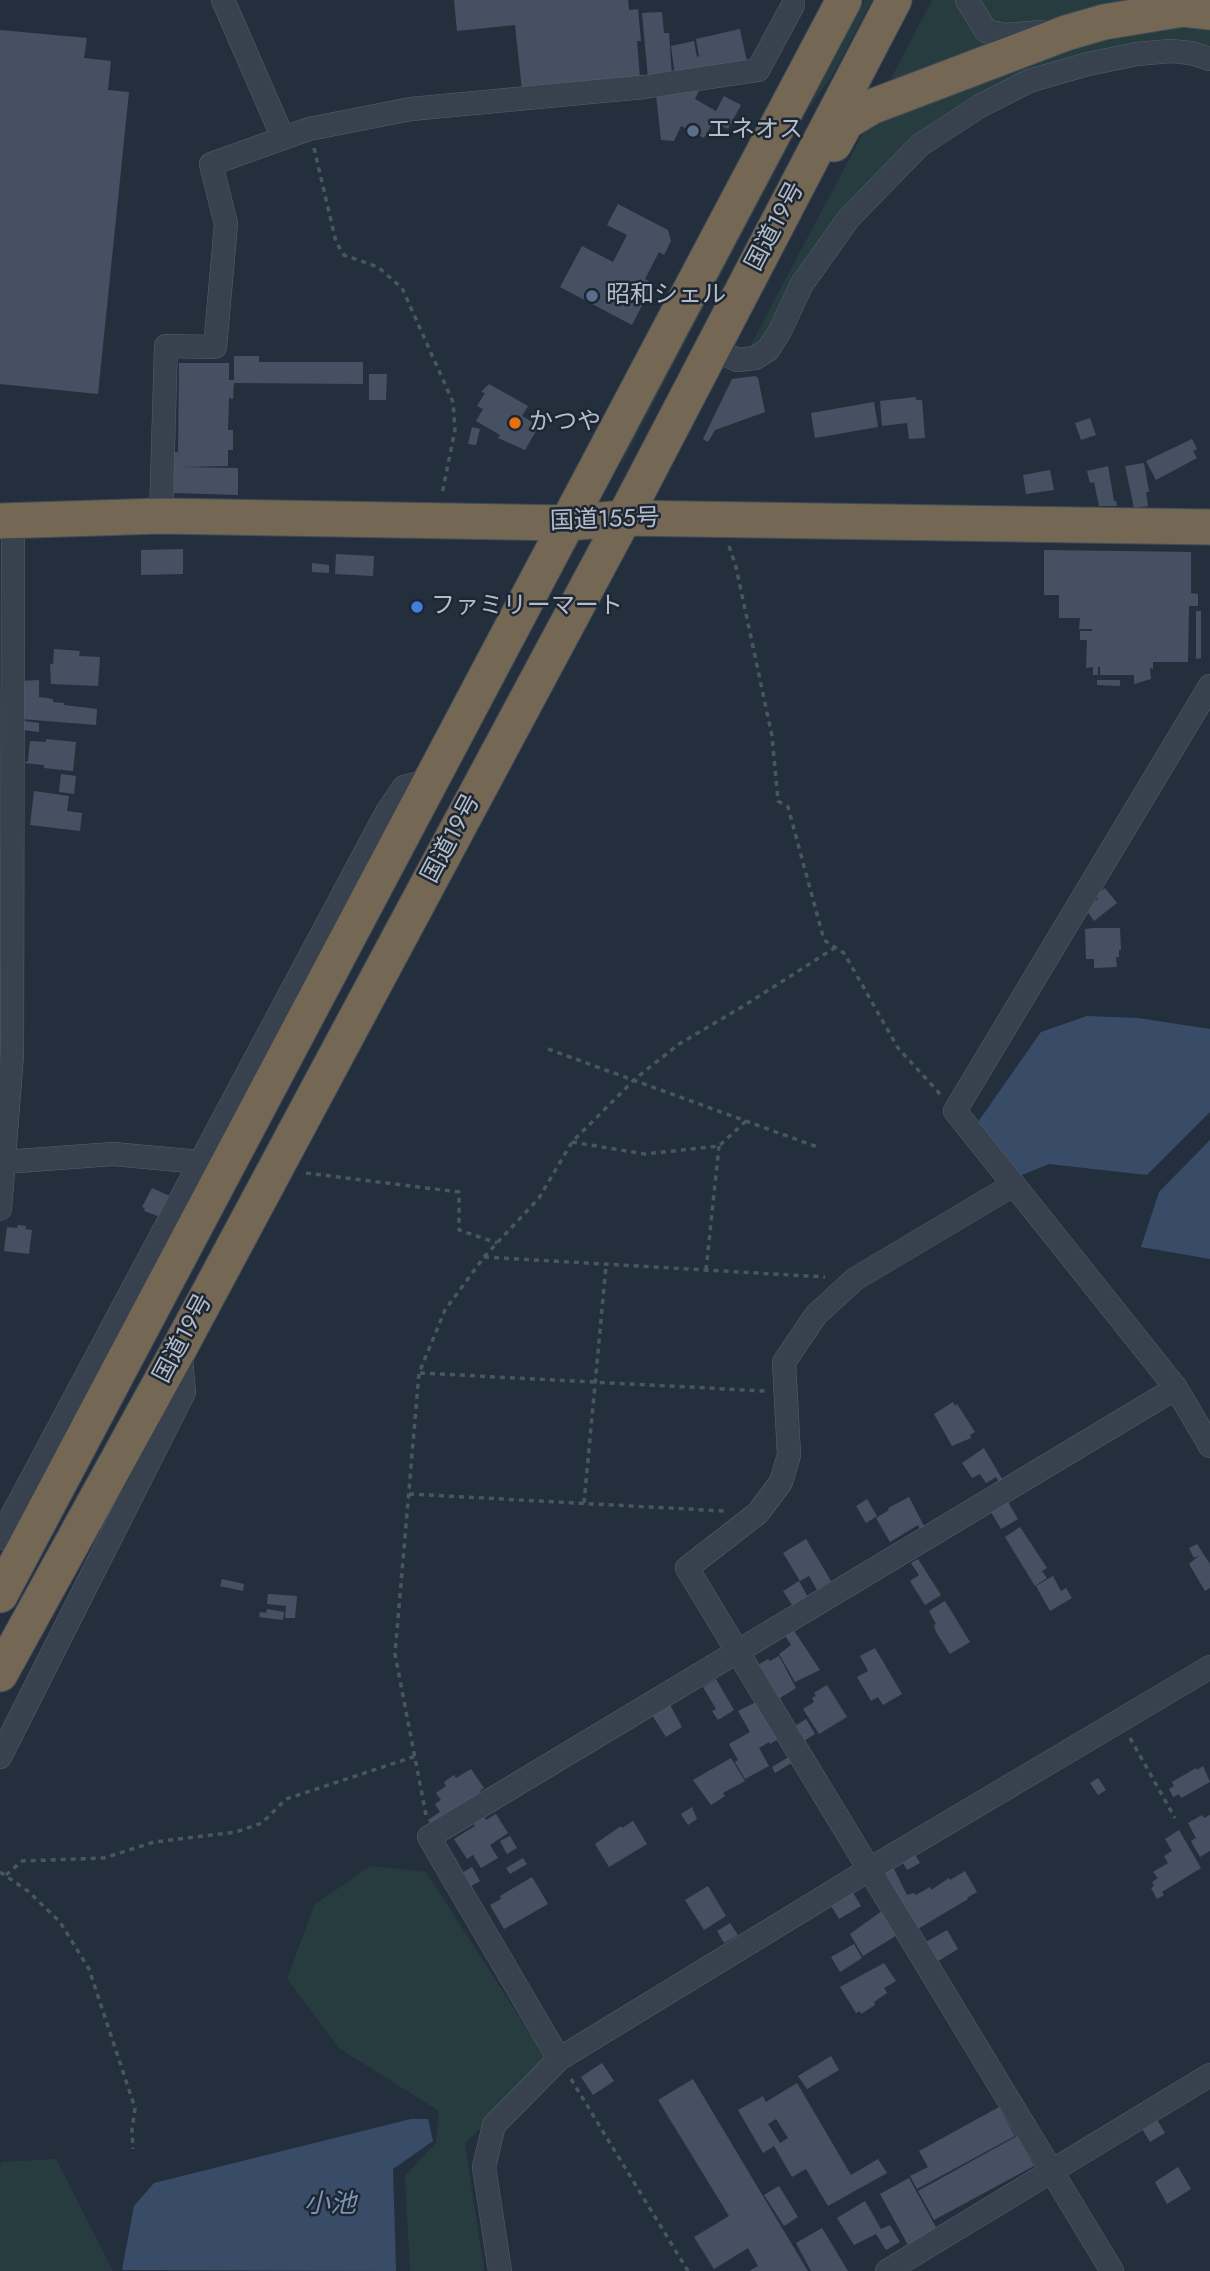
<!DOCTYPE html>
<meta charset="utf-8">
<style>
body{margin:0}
canvas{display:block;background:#242f3e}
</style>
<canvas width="1210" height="2271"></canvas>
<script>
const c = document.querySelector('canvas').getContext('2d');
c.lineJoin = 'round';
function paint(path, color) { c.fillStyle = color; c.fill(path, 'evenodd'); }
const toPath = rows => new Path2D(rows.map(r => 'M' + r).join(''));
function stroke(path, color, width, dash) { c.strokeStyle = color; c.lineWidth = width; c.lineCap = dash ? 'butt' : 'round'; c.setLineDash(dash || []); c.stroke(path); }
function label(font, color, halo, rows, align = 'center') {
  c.font = font + ' Jost,"Noto Sans JP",sans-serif'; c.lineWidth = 5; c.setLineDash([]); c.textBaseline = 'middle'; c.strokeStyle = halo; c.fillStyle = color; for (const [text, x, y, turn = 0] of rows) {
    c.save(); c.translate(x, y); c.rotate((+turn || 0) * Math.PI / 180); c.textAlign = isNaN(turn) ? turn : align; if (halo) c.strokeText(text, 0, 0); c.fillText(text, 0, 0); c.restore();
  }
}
const green = toPath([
 [865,0,872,0,833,74,806,112,623,461,618,460,810,98,828,69],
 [932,0,960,0,998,48,885,90],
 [979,0,1169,0,1132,4,1014,26,997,26,986,17],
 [1197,25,1210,28,1210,52,1135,49,916,140,773,332,747,352,869,122,1113,31],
 [371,1866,426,1872,549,2063,465,2143,484,2271,410,2271,405,2176,436,2143,439,2111,339,2048,287,1979,315,1904],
 [56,2159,113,2271,0,2271,0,2165,2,2162]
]);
const water = toPath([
 [1087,1016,1138,1018,1210,1029,1210,1112,1147,1175,1049,1164,1017,1177,978,1122,1041,1032],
 [1210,1140,1210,1259,1141,1247,1159,1192],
 [411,2119,428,2119,433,2141,393,2169,396,2271,122,2270,134,2206,154,2183]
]);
const building = toPath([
 [454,0,628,0,629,10,638,9,641,41,637,41,640,78,522,90,515,25,457,31],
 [662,12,664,33,669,33,672,76,648,78,642,13],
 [740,29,747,62,675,76,671,46,694,41,697,57,699,56,696,39],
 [0,30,87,38,84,58,111,61,108,90,129,92,98,394,0,384],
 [695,89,699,91,695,99,716,111,724,96,741,105,728,129,713,122,704,138,681,126,674,141,661,140,656,95],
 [618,204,668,230,671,241,664,255,659,252,645,279,653,284,632,325,560,287,582,246,613,262,627,235,607,225],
 [234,356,259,356,259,362,363,362,363,384,234,383,233,399,229,398,228,430,233,430,233,450,228,450,228,466,179,467,238,468,238,495,174,493,174,473,169,473,169,452,178,452,179,363,229,363,229,380,234,380],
 [369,374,387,374,386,400,369,400],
 [755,376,758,378,765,412,715,430,708,442,703,439,732,379],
 [489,384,528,406,522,416,539,426,525,450,498,438,500,435,476,421,483,409,477,406,485,393,481,392],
 [916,397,916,400,922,400,925,438,909,439,907,423,882,426,880,401],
 [874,402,878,427,815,438,811,413],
 [1090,418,1096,435,1081,440,1075,423],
 [472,427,480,429,476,445,468,444],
 [1192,439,1197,449,1193,451,1197,458,1156,480,1146,461],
 [1144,463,1149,492,1146,492,1148,506,1134,508,1125,466],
 [1108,466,1114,501,1116,501,1117,506,1099,506,1094,482,1090,483,1087,471],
 [1050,470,1054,490,1026,494,1023,475],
 [183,549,183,574,141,575,141,550],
 [1044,550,1191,552,1191,593,1198,594,1198,606,1189,606,1188,662,1153,662,1153,669,1150,668,1151,679,1134,684,1134,675,1100,675,1100,667,1098,667,1098,675,1093,675,1093,667,1086,668,1087,640,1080,640,1080,631,1092,631,1092,629,1079,629,1080,618,1059,618,1059,595,1044,595],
 [336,554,374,556,373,576,335,574],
 [312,563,329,565,329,573,312,572],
 [1196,611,1201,611,1201,658,1196,659],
 [54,649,80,651,79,656,100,657,98,686,51,684,50,664,53,664],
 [39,680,39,697,53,699,53,702,64,703,64,705,97,709,96,725,21,719,19,681],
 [1097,680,1120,680,1120,686,1097,685],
 [24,721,39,723,39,732,23,730],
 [46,739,76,742,73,771,44,768,44,765,24,763,28,761,30,741,46,742],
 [61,774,76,776,74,794,59,792],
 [34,791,69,796,67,811,82,813,80,831,30,825],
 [1105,888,1117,903,1094,921,1085,908,1098,899,1096,895],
 [1094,928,1120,928,1121,950,1119,950,1119,957,1116,957,1117,967,1094,968,1094,959,1086,959,1085,929],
 [152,1188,172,1197,160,1217,144,1211,145,1208,142,1207],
 [18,1225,26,1226,25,1229,32,1230,29,1254,4,1251,7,1227,17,1228],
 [953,1402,955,1406,957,1404,975,1432,970,1435,971,1438,952,1446,934,1414],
 [984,1448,1004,1482,1001,1485,996,1477,986,1483,980,1474,972,1478,962,1463],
 [909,1497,924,1526,920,1529,918,1525,890,1542,876,1518,889,1510,888,1508],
 [867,1499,877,1516,866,1523,856,1506],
 [1008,1502,1018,1519,1001,1529,991,1512],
 [1020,1527,1047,1568,1042,1571,1047,1578,1035,1586,1005,1537],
 [806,1539,831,1581,817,1590,809,1576,800,1581,783,1553],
 [1197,1544,1210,1564,1210,1588,1205,1591,1189,1564,1200,1555,1194,1558,1189,1548],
 [918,1559,941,1595,925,1605,910,1581,919,1575,911,1563],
 [1053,1576,1061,1591,1066,1588,1072,1598,1050,1611,1036,1586],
 [222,1579,244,1584,243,1591,220,1586],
 [799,1581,809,1599,794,1608,783,1591],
 [268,1594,297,1596,295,1618,285,1618,286,1606,267,1604],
 [945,1601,970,1642,950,1654,936,1632,934,1625,936,1624,929,1611],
 [267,1609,284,1612,283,1620,259,1617,260,1612,266,1613],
 [791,1626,820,1670,795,1682,779,1654,791,1645,782,1630],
 [875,1648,902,1694,883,1705,878,1697,871,1701,857,1677,868,1671,860,1656],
 [779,1656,796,1688,777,1700,756,1666,768,1659,770,1661],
 [716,1679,734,1710,718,1720,712,1711,716,1709,703,1687],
 [827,1685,847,1717,819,1734,803,1709,814,1702,812,1698,816,1696,814,1693],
 [758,1701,779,1736,776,1738,777,1740,770,1744,769,1742,759,1748,769,1766,745,1779,735,1762,738,1760,729,1744,750,1732,738,1711],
 [670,1705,682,1727,666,1737,652,1715],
 [806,1719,815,1734,800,1743,792,1728],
 [792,1755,795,1761,775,1773,772,1767],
 [731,1758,745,1781,723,1793,725,1796,711,1805,693,1780],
 [1203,1766,1210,1782,1181,1798,1179,1794,1173,1797,1169,1789,1174,1786,1172,1782,1196,1768,1197,1770],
 [471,1769,484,1788,480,1791,483,1796,450,1813,449,1811,443,1815,446,1819,433,1827,428,1820,440,1812,435,1804,441,1800,436,1793,446,1786,444,1782,454,1775,456,1778],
 [1098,1778,1106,1790,1098,1795,1090,1783],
 [692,1807,697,1819,688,1825,681,1814],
 [496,1814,508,1833,490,1845,498,1858,481,1868,473,1855,467,1859,454,1839,475,1826,472,1822,483,1815,486,1820],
 [1202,1815,1204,1818,1210,1815,1210,1851,1200,1857,1191,1841,1196,1838,1188,1823],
 [633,1821,647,1844,609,1867,595,1844,621,1826,622,1828],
 [1179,1830,1201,1868,1162,1892,1164,1895,1157,1899,1151,1888,1154,1886,1152,1882,1158,1878,1153,1872,1168,1863,1164,1856,1172,1851,1165,1839],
 [510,1836,517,1848,507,1854,500,1841],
 [914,1853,920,1863,907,1870,902,1861],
 [523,1858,527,1864,510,1874,506,1868],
 [472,1867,480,1881,466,1889,458,1875],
 [893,1867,907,1895,914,1893,916,1895,930,1887,931,1890,949,1878,950,1880,965,1871,977,1892,967,1898,968,1899,916,1930,881,1874],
 [532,1877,548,1904,504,1929,490,1905,501,1899,500,1896],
 [708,1886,726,1916,704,1930,685,1900],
 [852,1891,861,1906,839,1919,830,1904],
 [882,1911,899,1934,863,1956,850,1934],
 [730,1923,738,1935,724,1943,717,1931],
 [947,1930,958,1949,935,1963,924,1943],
 [854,1944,862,1958,840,1972,831,1957],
 [884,1963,896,1981,884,1988,887,1993,874,2002,875,2005,861,2014,860,2011,856,2013,840,1987],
 [831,2056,839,2070,807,2089,798,2076],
 [602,2063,614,2081,593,2095,581,2077],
 [693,2079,782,2228,808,2271,749,2271,758,2266,748,2248,714,2269,694,2237,729,2216,658,2100],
 [797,2083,851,2175,878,2159,887,2173,828,2206,806,2169,792,2177,774,2146,763,2153,738,2110,763,2096,766,2102],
 [776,2119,788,2138,780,2143,768,2124],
 [999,2107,1015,2136,917,2189,910,2176,928,2167,919,2151],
 [1156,2118,1165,2133,1150,2142,1141,2127],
 [1017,2136,1034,2166,934,2220,918,2191],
 [1178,2167,1191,2189,1167,2204,1155,2182],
 [909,2178,938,2231,909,2247,880,2194],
 [779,2186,798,2217,784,2226,764,2195],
 [865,2201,881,2229,890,2225,900,2242,886,2250,876,2234,854,2245,837,2218],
 [822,2228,848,2271,811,2271,796,2243]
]);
const path = toPath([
 [314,148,336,242,344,255,378,267,402,288,453,402,455,430,442,494],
 [729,546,736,567,772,736,778,801,788,807,824,940,844,953,898,1048,940,1094],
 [548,1049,820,1148],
 [572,1142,645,1154,719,1146,746,1121],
 [306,1173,459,1192,459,1230,497,1243],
 [484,1257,825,1277],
 [706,1270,719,1146],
 [420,1373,765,1391],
 [409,1494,724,1511],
 [584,1503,606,1266],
 [1130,1738,1175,1818],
 [426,1815,395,1654,419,1373,445,1310,484,1257,539,1198,572,1142,635,1079,679,1044,742,1007,836,947],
 [0,1872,28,1891,60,1922,89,1969,135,2108,132,2130,133,2149],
 [6,1875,22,1861,104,1858,154,1842,236,1832,262,1823,286,1799,416,1756],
 [571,2079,688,2271]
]);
const minor = toPath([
 [223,0,283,138],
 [967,0,986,31,1005,35,1042,32],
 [713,348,737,360,755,358,768,350,780,331,802,284,849,218,920,145,980,106,1029,81,1088,64,1137,54,1171,51,1191,53,1210,59],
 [161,516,166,346,215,347,226,224,211,164,309,129,411,109,644,87,758,70,793,5],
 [1210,686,955,1111,1176,1388,1210,1446],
 [4,1162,113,1154,200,1162],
 [1013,1185,855,1279,816,1315,784,1362,789,1455,781,1482,758,1513,687,1568,1112,2271],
 [0,1209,12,1055,13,521],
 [0,1538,387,812,404,787,430,780],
 [0,1757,184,1392,180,1347],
 [559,2059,429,1837,1176,1388],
 [500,2271,484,2167,494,2125,559,2059,870,1869,1210,1667],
 [887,2271,1210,2075]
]);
const highway = toPath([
 [834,144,846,122,871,107,1066,33,1104,22,1183,9,1210,12],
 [0,521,161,516,568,523,624,518,1210,527],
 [0,1595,844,0],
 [0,1674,180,1347,624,518,894,0]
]);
const markers = [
 [693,131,7,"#5c6f8a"],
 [592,296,7,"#5c6f8a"],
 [515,423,7,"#e8710a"],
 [417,607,7,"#3f7fe0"]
];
const poiNames = [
 ["エネオス",707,131],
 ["昭和シェル",606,296],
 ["かつや",529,423],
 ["ファミリーマート",431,607]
];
const streetNames = [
 ["国道19号",776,227,-62],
 ["国道155号",605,521,-2],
 ["国道19号",452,839,-62],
 ["国道19号",184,1339,-62]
];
const waterNames = [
 ["小池",330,2206]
];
paint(green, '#263c3f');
paint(water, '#394c67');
paint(building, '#455162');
stroke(minor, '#565f6c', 24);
stroke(highway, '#434c59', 37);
stroke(path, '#44595c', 3.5, [5, 5]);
stroke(minor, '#38414e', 23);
stroke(highway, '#746855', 35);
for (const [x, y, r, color] of markers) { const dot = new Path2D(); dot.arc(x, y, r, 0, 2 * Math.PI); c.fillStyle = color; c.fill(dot); stroke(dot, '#1d2633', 2.5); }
label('24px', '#b4bcc9', '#1d2633', poiNames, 'left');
label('24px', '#b4bcc9', '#1d2633', streetNames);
label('italic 26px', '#7c92b1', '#1d2633', waterNames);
</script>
